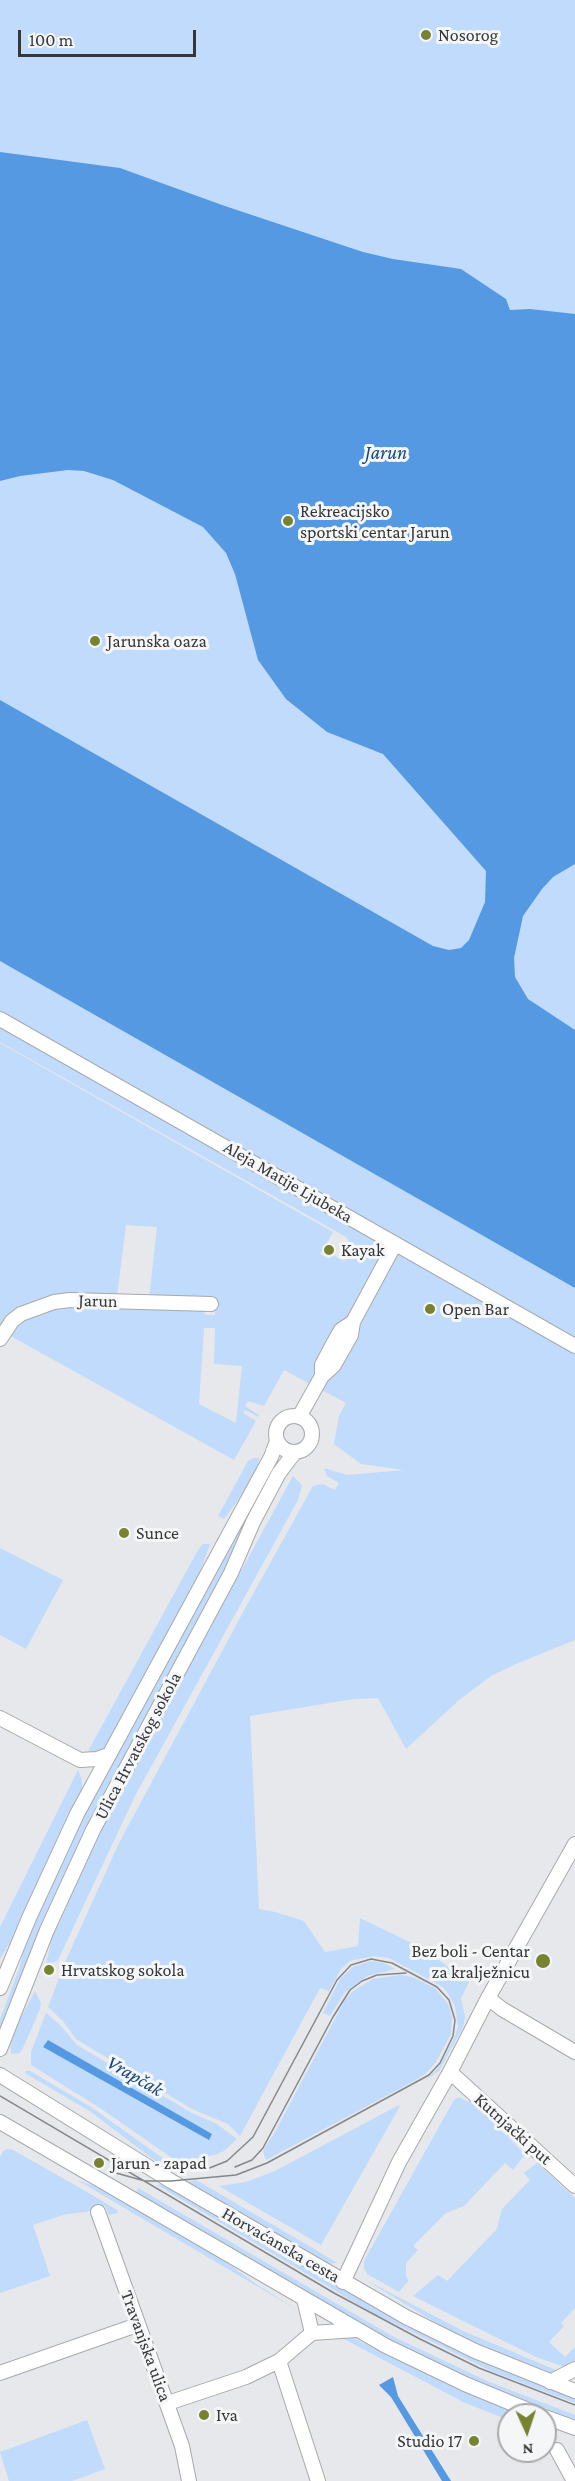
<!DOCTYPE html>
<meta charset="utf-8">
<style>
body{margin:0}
#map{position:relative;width:575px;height:2481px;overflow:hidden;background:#e6e8eb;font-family:"Crimson Pro",serif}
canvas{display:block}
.north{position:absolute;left:497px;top:2403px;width:60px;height:60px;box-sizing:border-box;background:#f4f6f8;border:2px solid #a8aaab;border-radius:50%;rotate:177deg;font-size:16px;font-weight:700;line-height:24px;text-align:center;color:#373738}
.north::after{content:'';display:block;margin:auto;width:21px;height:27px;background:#778331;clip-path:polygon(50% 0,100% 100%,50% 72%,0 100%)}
.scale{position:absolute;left:18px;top:30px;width:178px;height:27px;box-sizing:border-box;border:3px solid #373738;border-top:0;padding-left:8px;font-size:18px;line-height:21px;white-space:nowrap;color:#373738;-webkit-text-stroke:4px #f4f6f8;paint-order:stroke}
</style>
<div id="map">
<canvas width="575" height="2481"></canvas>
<div class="north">N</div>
<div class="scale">100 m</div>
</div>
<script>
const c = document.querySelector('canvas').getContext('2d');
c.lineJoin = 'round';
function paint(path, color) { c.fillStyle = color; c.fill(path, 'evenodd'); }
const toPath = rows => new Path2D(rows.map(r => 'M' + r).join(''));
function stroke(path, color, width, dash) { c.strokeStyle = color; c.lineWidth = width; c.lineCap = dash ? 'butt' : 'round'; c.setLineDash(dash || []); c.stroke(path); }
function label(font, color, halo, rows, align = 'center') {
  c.font = font + ' "Crimson Pro",serif'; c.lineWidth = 6; c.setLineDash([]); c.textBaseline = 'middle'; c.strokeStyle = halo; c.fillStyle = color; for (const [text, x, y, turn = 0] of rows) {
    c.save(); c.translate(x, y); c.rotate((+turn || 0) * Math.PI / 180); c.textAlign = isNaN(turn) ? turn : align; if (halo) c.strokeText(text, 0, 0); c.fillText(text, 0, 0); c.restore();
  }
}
const green = toPath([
 [0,0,575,0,575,1640,516,1664,491,1676,459,1700,406,1749,378,1698,354,1699,250,1716,259,1909,275,1912,304,1921,325,1952,358,1946,360,1918,426,1950,456,1973,462,1970,473,1974,461,1998,465,2017,463,2027,439,2071,426,2080,439,2067,454,2039,458,2026,455,2006,447,1992,443,1987,389,1958,373,1956,350,1961,341,1969,329,1991,320,1988,240,2136,228,2124,192,2109,76,2039,63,2021,48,2007,66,1960,120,1841,248,1603,313,1486,323,1484,335,1490,339,1483,327,1476,324,1468,347,1475,404,1470,361,1464,334,1444,339,1416,346,1403,284,1370,264,1406,248,1401,245,1406,259,1415,258,1417,245,1410,243,1413,256,1421,234,1460,7,1334,20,1320,65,1304,202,1310,206,1315,215,1315,216,1301,149,1298,157,1227,126,1225,117,1296,71,1297,0,1329,0,1043,333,1232,320,1254,329,1259,333,1255,344,1261,326,1294,352,1247,346,1237,0,1042],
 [204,1328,215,1328,214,1364,242,1366,236,1423,199,1404],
 [254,1458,259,1458,258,1466,246,1489,224,1519,218,1516,248,1461],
 [273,1466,276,1468,231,1561,91,1820,38,1933,0,2029,0,2019,19,1969,26,1941,77,1828],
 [293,1476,302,1485,298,1500,135,1796,58,1960,55,1962,46,1963,56,1923,98,1833],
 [203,1544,210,1544,200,1572,118,1723,102,1751,86,1755,198,1550],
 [0,1548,63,1580,26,1649,0,1635],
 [78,1770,82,1780,82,1789,13,1937,0,1959,0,1927],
 [371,1961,384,1963,395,1969,367,1976,345,1992,330,2016,323,2013,340,1979,353,1967],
 [401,1975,412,1977,435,1988,448,2004,452,2017,451,2034,436,2062,425,2074,414,2081,266,2160,263,2151,275,2132,345,2000,353,1991,373,1979],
 [35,1991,41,2003,40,2009,24,2046,20,2053,11,2054,10,2038],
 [46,2013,60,2025,77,2045,192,2113,217,2124,237,2139,224,2151,215,2155,183,2160,172,2158,103,2110,31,2065,31,2052],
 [26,2071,30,2071,91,2107,178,2169,166,2169,91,2112,25,2073],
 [459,2097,468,2102,470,2100,525,2154,513,2170,505,2163,464,2206,446,2213,413,2246,418,2250,406,2263,406,2277,409,2280,399,2292,367,2274,364,2268,364,2261,454,2100],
 [399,2105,400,2106,321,2245,219,2186,246,2182,275,2171],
 [8,2149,13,2150,87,2192,117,2210,118,2213,109,2215,105,2206,86,2212,66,2214,33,2225,50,2276,0,2293,0,2157,4,2150],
 [537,2163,575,2198,575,2308,561,2323,564,2326,549,2342,565,2357,575,2347,575,2360,565,2367,536,2357,413,2296,438,2275,447,2281,497,2229,502,2209,530,2180,524,2173],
 [77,2180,100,2188,162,2222,220,2258,256,2284,299,2311],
 [196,2180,304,2243,337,2263,325,2264,185,2182],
 [162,2184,423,2334,483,2362,575,2398,575,2403,491,2371,371,2312,157,2185],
 [138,2188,394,2337,487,2381,575,2415,575,2420,447,2369,394,2344,136,2193],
 [364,2279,461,2330,563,2373,550,2375,464,2340],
 [351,2337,450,2385,520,2415,509,2415,509,2420,465,2403,342,2338],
 [87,2420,105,2469,72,2481,9,2481,0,2452]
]);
const water = toPath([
 [0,152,120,168,222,205,363,252,393,259,461,269,506,299,510,310,530,309,575,314,575,864,553,877,542,889,523,916,514,958,515,977,528,999,575,1030,575,1288,0,961,0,700,433,946,449,950,461,948,469,940,485,902,486,871,383,754,327,732,286,699,258,660,235,574,226,553,203,527,113,480,84,471,68,470,20,476,0,481],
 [48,2040,212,2134,209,2140,43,2047],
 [393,2377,398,2396,451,2481,442,2481,391,2397,379,2385]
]);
const minor = toPath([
 [0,1019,575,1346],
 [0,1339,12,1321,21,1314,54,1302,70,1300,211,1304],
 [322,1376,322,1365,333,1344,341,1330,353,1322],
 '276 1434a18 18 0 1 1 36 0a18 18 0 1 1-36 0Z',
 [299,1417,322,1376,334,1365,351,1335,353,1322,395,1244],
 [0,1718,80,1760,97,1759,108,1755],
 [0,1988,29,1918,77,1814,271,1457,277,1441],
 [488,1998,502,2009,575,2052],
 [0,2049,47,1930,93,1830,231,1573,253,1522,279,1473,295,1452],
 [450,2072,575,2186],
 [0,2075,171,2181,406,2317,475,2351,575,2391],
 [0,2122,386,2346,465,2384,540,2415],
 [98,2212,182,2446,189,2481],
 [343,2282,399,2162,450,2072,488,1998,575,1844],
 [304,2299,312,2333],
 [279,2361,312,2333,356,2330],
 [0,2373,137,2325],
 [550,2382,575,2369],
 [168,2403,246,2377,279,2361,318,2481],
 [545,2417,575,2428],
 [557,2450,574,2481]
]);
const tram = toPath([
 [0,2096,334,2293,420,2339,479,2368,575,2405],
 [235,2167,252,2160,263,2148,333,2017,350,1990,362,1981,377,1975,406,1973],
 [116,2173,145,2181,171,2181,236,2175,267,2163,429,2075,440,2063,453,2036,455,2020,449,2000,437,1987,392,1963,371,1959,351,1965,337,1980,253,2137,227,2161,207,2169]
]);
const markers = [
 [426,35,6,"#778331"],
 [288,521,6,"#778331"],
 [95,641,6,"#778331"],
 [329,1250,6,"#778331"],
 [430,1309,6,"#778331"],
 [124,1533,6,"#778331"],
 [543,1961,8,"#778331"],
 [49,1970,6,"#778331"],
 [99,2163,6,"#778331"],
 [204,2415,6,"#778331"],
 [474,2441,6,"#778331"]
];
const poiNames = [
 ["Nosorog",438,35],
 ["Rekreacijsko",300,511],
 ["sportski centar Jarun",300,532],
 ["Jarunska oaza",107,641],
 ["Kayak",341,1250],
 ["Open Bar",442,1309],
 ["Sunce",136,1533],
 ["Bez boli - Centar",530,1951,"right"],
 ["za kralježnicu",530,1972,"right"],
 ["Hrvatskog sokola",61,1970],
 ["Jarun - zapad",111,2163],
 ["Iva",216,2415],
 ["Studio 17",462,2441,"right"]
];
const streetNames = [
 ["Aleja Matije Ljubeka",288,1182,30],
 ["Jarun",98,1301,2],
 ["Ulica Hrvatskog sokola",138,1746,-62],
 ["Kutnjački put",513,2129,42],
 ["Horvaćanska cesta",281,2245,30],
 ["Travanjska ulica",146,2346,70]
];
const waterNames = [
 ["Jarun",386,453],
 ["Vrapčak",135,2076,30]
];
paint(green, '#c0dbfb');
paint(water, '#5599e2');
stroke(minor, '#a7a9ab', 16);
stroke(minor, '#fff', 14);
stroke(tram, '#868789', 1.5);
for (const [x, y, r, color] of markers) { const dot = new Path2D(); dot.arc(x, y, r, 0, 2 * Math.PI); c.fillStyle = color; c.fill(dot); stroke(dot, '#f4f6f8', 2); }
label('18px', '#373738', '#f4f6f8', poiNames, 'left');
label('18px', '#373738', '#f4f6f8', streetNames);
label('italic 20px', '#1a4979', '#f4f6f8', waterNames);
</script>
